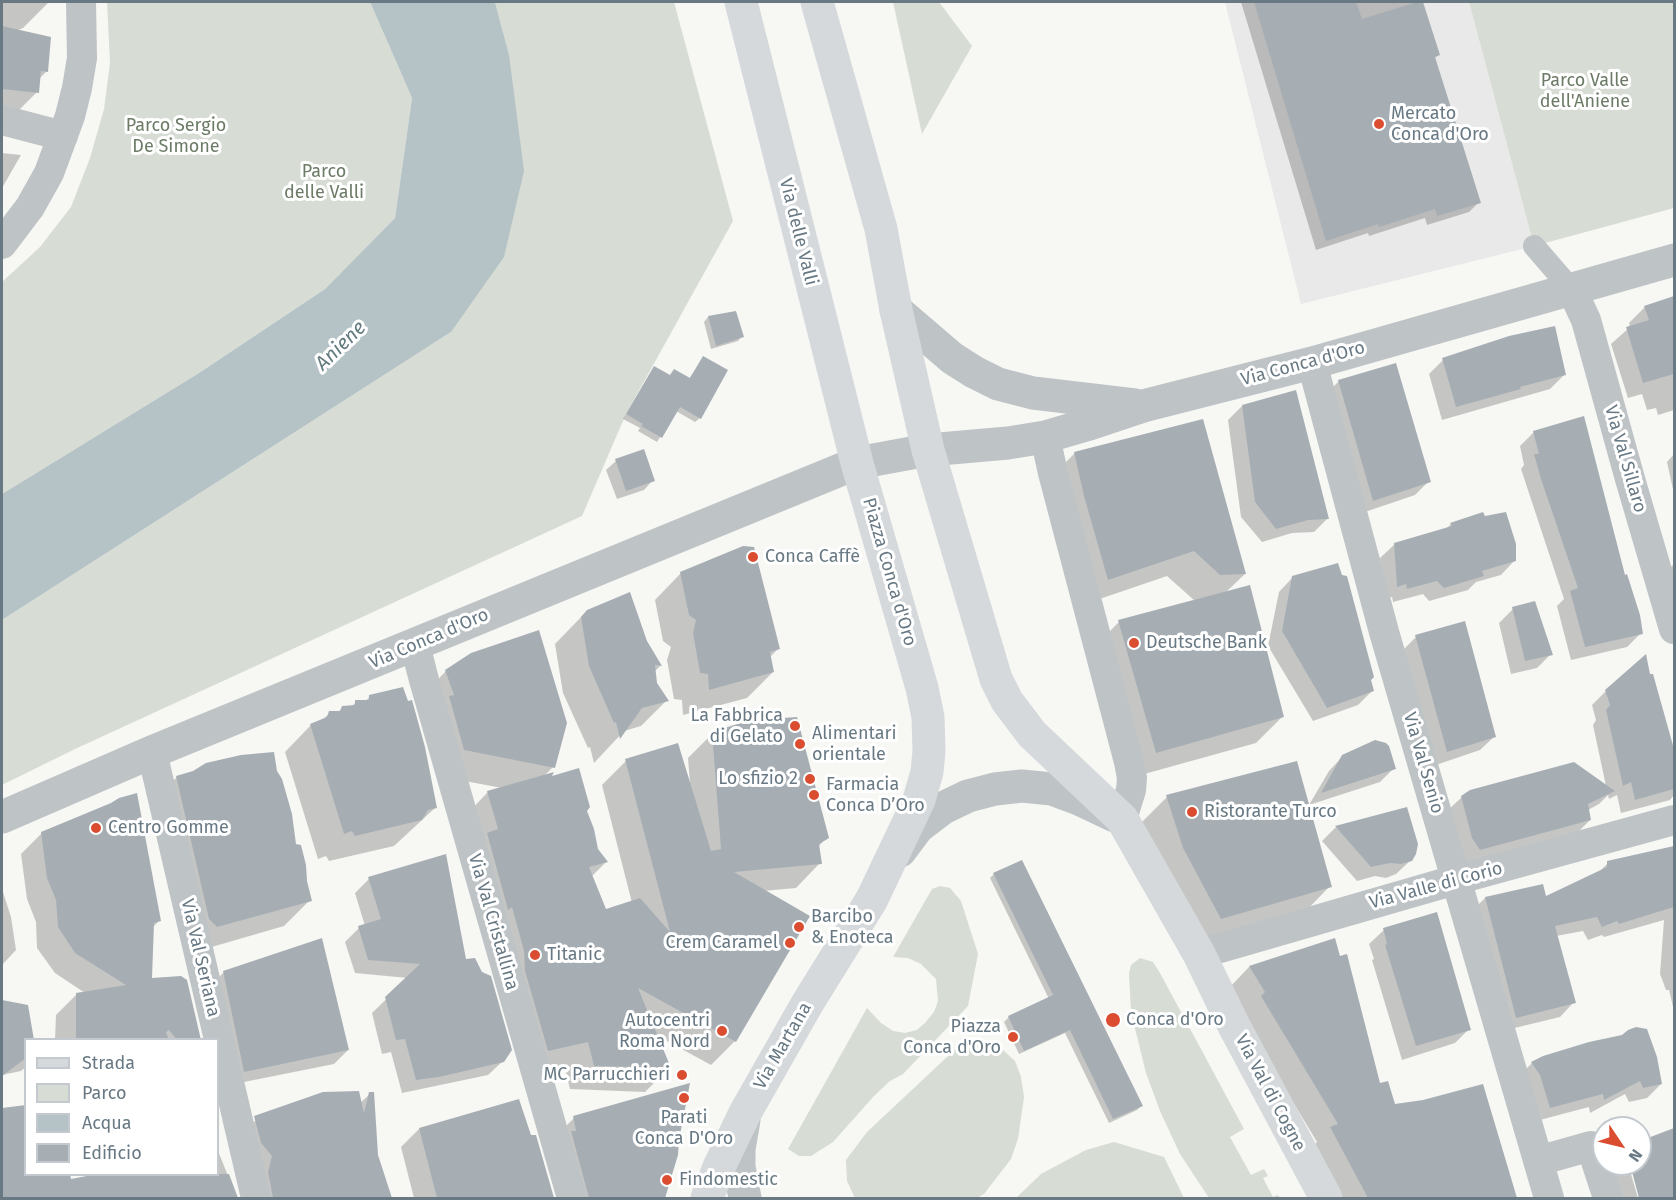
<!DOCTYPE html>
<meta charset="utf-8">
<style>
body{margin:0}
#map{position:relative;width:1676px;height:1200px;overflow:hidden;background:#f7f7f4;font-family:"Fira Sans",sans-serif}
canvas{display:block}
.frame{position:absolute;inset:0;border:3px solid #687984;pointer-events:none}
.legend{position:absolute;left:24px;top:1038px;width:195px;height:138px;box-sizing:border-box;background:#fff;border:2px solid #c3c9ce;margin:0;padding:8px 10px;list-style:none;font-size:18px;color:#687984}
.legend li{display:flex;align-items:center;gap:12px;height:30px}
.legend b{width:30px;border:2px solid #c3c9ce}
.north{position:absolute;left:1592px;top:1116px;width:60px;height:60px;box-sizing:border-box;background:#fff;border:2px solid #c3c9ce;border-radius:50%;rotate:125deg;font-size:16px;font-weight:700;line-height:24px;text-align:center;color:#687984}
.north::after{content:'';display:block;margin:auto;width:21px;height:27px;background:#db4d31;clip-path:polygon(50% 0,100% 100%,50% 72%,0 100%)}
</style>
<div id="map">
<canvas width="1676" height="1200"></canvas>
<div class="frame"></div>
<ul class="legend">
<li><b style="height:8px;background:#d5d9dc"></b>Strada</li>
<li><b style="height:16px;background:#d7dcd4"></b>Parco</li>
<li><b style="height:16px;background:#b6c3c6"></b>Acqua</li>
<li><b style="height:16px;background:#a6aeb4"></b>Edificio</li>
</ul>
<div class="north">N</div>
</div>
<script>
const c = document.querySelector('canvas').getContext('2d');
c.lineJoin = 'round';
function paint(path, color) { c.fillStyle = color; c.fill(path, 'evenodd'); }
const toPath = rows => new Path2D(rows.map(r => 'M' + r).join(''));
function stroke(path, color, width, dash) { c.strokeStyle = color; c.lineWidth = width; c.lineCap = dash ? 'butt' : 'round'; c.setLineDash(dash || []); c.stroke(path); }
function label(font, color, halo, rows, align = 'center') {
  c.font = font + ' "Fira Sans",sans-serif'; c.lineWidth = 6; c.setLineDash([]); c.textBaseline = 'middle'; c.strokeStyle = halo; c.fillStyle = color; for (const [text, x, y, turn = 0] of rows) {
    c.save(); c.translate(x, y); c.rotate((+turn || 0) * Math.PI / 180); c.textAlign = isNaN(turn) ? turn : align; if (halo) c.strokeText(text, 0, 0); c.fillText(text, 0, 0); c.restore();
  }
}
const built = toPath([
 [1225,2,1469,2,1534,246,1301,304]
]);
const green = toPath([
 [107,2,370,2,412,98,395,218,325,289,199,373,2,494,2,282,40,247,71,207,90,158,104,109,110,63],
 [495,2,674,2,733,221,626,414,582,516,75,749,2,785,2,620,451,332,509,56],
 [893,2,939,2,972,46,922,134],
 [1469,2,1674,2,1674,208,1534,246],
 [940,886,950,888,961,901,978,954,968,1006,903,1074,890,1081,874,1096,833,1142,811,1156,799,1156,788,1149,867,1008,881,1023,893,1031,905,1033,917,1030,925,1023,934,1012,938,1001,936,979,921,964,908,958,893,957,932,889],
 [1140,958,1153,962,1160,973,1244,1129,1230,1137,1251,1175,1264,1169,1268,1176,1263,1178,1273,1197,1278,1195,1280,1198,1209,1198,1180,1154,1160,1111,1146,1073,1131,1012,1129,973,1131,965],
 [981,1040,1003,1050,1015,1061,1021,1077,1024,1097,1018,1139,1011,1159,984,1194,977,1198,855,1198,847,1181,846,1160,867,1132,962,1043],
 [1114,1142,1164,1157,1184,1198,1016,1198,1041,1174,1086,1150]
]);
const water = toPath([
 [370,2,495,2,509,55,524,171,504,257,451,332,2,620,2,494,199,373,325,289,395,218,412,98]
]);
const shadow = toPath([
 [2,2,49,2,23,28,16,31,47,71,39,79,37,92,11,118,2,117],
 [1241,2,1421,2,1438,55,1434,59,1479,202,1469,212,1427,225,1425,218,1369,236,1368,233,1316,250],
 [2,153,21,155,2,188],
 [1674,298,1674,410,1658,415,1656,408,1647,410,1642,394,1628,398,1611,344,1630,327,1629,323,1645,307],
 [735,313,742,336,738,341,711,349,704,322,708,317],
 [703,358,700,418,695,422,676,411,657,442,638,431,640,428,623,419,654,368,669,376,674,371,689,379],
 [1443,360,1564,375,1550,389,1442,420,1429,374],
 [1339,381,1429,481,1415,495,1359,514,1325,395],
 [1242,406,1328,518,1314,532,1292,533,1262,542,1241,517,1228,420],
 [1534,432,1624,577,1641,633,1627,647,1571,660,1557,606,1564,599,1521,469,1524,465,1520,446],
 [643,451,653,480,644,490,617,499,606,470,616,461],
 [1075,453,1245,574,1225,593,1282,717,1256,743,1130,778,1093,648,1119,622,1195,601,1167,576,1082,605,1049,479],
 [1674,454,1674,494,1667,462],
 [1451,524,1515,560,1501,575,1476,582,1468,590,1429,601,1423,594,1393,602,1392,597,1383,600,1380,558,1395,544,1446,529],
 [1674,564,1674,583,1670,568],
 [681,573,778,649,770,657,773,672,747,698,683,715,682,700,674,699,667,660,671,647,663,641,655,600],
 [1293,577,1369,680,1372,691,1358,705,1313,721,1268,646,1279,592],
 [1513,609,1551,654,1537,668,1511,674,1499,623],
 [587,611,645,642,660,666,653,673,656,683,667,700,641,726,624,731,594,763,590,747,588,748,563,693,555,644],
 [1416,637,1495,736,1480,750,1433,766,1402,651],
 [446,671,553,767,544,776,550,779,586,811,596,850,606,862,591,877,605,910,632,903,602,785,626,761,690,783,688,758,713,733,827,837,818,847,820,863,796,888,763,891,735,1041,711,1065,656,1035,669,1068,645,1092,570,1089,564,1065,524,1075,464,817,488,792,502,788,438,776,420,698],
 [1652,676,1674,754,1674,795,1670,800,1621,813,1617,795,1609,799,1608,795,1599,804,1588,810,1590,820,1576,834,1466,864,1447,811,1462,797,1606,786,1593,725,1596,720,1592,705,1606,691],
 [370,696,435,808,394,846,329,861,326,856,318,859,285,752,311,725,321,721,330,713,338,712,343,708,351,707,356,702,365,702],
 [1343,756,1394,768,1380,782,1309,805,1329,771],
 [177,777,295,846,310,900,284,926,191,953,151,804],
 [1167,797,1330,886,1304,913,1195,944,1141,823],
 [1406,809,1411,860,1396,874,1386,878,1375,876,1357,881,1322,841,1335,828],
 [42,833,159,921,152,928,150,980,200,1040,55,1040,56,1015,77,994,85,993,55,973,37,948,36,922,27,899,21,854],
 [1674,847,1674,1011,1669,990,1666,990,1660,974,1664,920,1604,937,1602,935,1588,940,1583,931,1556,936,1574,1002,1560,1017,1502,1031,1471,912,1485,898,1545,898,1597,874,1608,863],
 [994,874,1141,1106,1137,1110,1109,1123,1065,1033,1019,1054,1004,1022,1009,1017,1049,999,990,878],
 [369,879,464,961,503,1061,488,1075,402,1093,391,1052,382,1054,372,1013,408,978,355,973,345,942,359,928,365,926,355,893],
 [2,889,11,917,16,950,2,965],
 [1384,930,1469,1029,1455,1043,1402,1060,1372,960,1374,959,1369,944],
 [1334,940,1379,1085,1394,1106,1510,1177,1515,1198,1338,1198,1311,1148,1317,1142,1242,1017,1230,987,1249,967],
 [223,973,348,1050,334,1064,234,1084,209,987],
 [12,1004,26,1040,26,1067,21,1071,2,1075,2,1006],
 [1544,1057,1661,1084,1647,1098,1629,1102,1625,1094,1590,1113,1589,1107,1536,1121,1518,1077,1532,1063],
 [370,1094,377,1156,389,1198,260,1198,242,1134,261,1115,360,1103],
 [3,1113,26,1174,65,1174,70,1198,2,1198,2,1115],
 [574,1118,678,1140,677,1155,665,1198,560,1198,548,1144],
 [419,1129,551,1194,551,1198,414,1198,401,1147],
 [1674,1130,1674,1198,1641,1198,1631,1164,1640,1164,1640,1142],
 [218,1151,237,1198,91,1198,88,1174,218,1174],
 [1608,1164,1628,1164,1638,1198,1617,1198]
]);
const building = toPath([
 [1254,2,1356,2,1362,19,1417,2,1423,2,1440,55,1435,57,1481,203,1437,216,1435,209,1379,227,1378,224,1326,241],
 [2,26,51,37,48,72,41,71,39,93,2,89],
 [1674,296,1674,374,1643,383,1626,327,1649,320,1644,306],
 [736,311,744,337,716,346,708,316],
 [1555,326,1566,375,1520,387,1521,389,1456,407,1442,358,1509,336],
 [703,356,728,370,701,419,680,407,662,438,641,426,643,424,626,414,654,366,670,375,674,369,690,378],
 [1396,363,1431,482,1373,501,1338,380],
 [1296,390,1329,519,1308,520,1276,529,1255,502,1242,405],
 [1584,416,1625,575,1627,574,1640,615,1643,634,1585,647,1570,591,1578,588,1541,479,1534,454,1539,454,1533,431],
 [1203,419,1246,574,1220,575,1194,551,1108,580,1084,496,1074,452],
 [644,449,655,481,626,491,615,459],
 [1483,512,1485,516,1506,512,1516,544,1516,561,1482,571,1484,576,1444,588,1437,581,1407,589,1406,584,1397,587,1394,543,1452,526,1450,523],
 [743,546,754,547,780,649,770,652,774,672,709,690,708,674,700,673,693,633,696,620,689,615,680,572],
 [1338,563,1342,575,1347,576,1374,677,1371,680,1374,691,1327,708,1282,631,1292,576],
 [1250,585,1284,717,1156,753,1118,620],
 [630,592,647,641,662,666,655,665,657,683,669,701,642,708,620,739,616,722,614,723,589,666,581,617,587,610],
 [1535,601,1553,655,1525,661,1512,607],
 [1465,621,1496,737,1447,752,1415,635],
 [539,630,567,723,555,768,464,750,449,696,454,695,445,670,471,653],
 [1646,654,1650,674,1653,674,1674,749,1674,789,1635,800,1631,782,1623,786,1606,710,1610,705,1605,690],
 [403,687,408,701,412,700,425,747,437,808,428,810,422,820,355,836,352,831,344,834,310,724,327,717,329,711,340,711,342,706,355,705,355,700,369,700,369,695],
 [782,710,783,718,797,717,829,838,819,844,822,864,734,872,810,916,736,1042,638,988,671,1068,594,1066,588,1042,548,1051,525,971,524,951,512,907,508,910,487,833,498,829,487,791,554,772,552,776,579,768,590,807,587,811,594,829,598,849,608,862,589,867,606,909,640,898,670,932,625,759,678,743,711,851,721,849,712,732],
 [1375,740,1386,743,1389,746,1396,769,1321,793,1342,755],
 [274,752,277,771,282,779,292,814,296,844,301,845,306,865,307,881,312,901,217,927,209,919,176,776,193,771,206,763,241,755],
 [1297,761,1332,887,1221,919,1183,848,1166,795],
 [1574,762,1615,791,1588,804,1591,820,1480,850,1472,838,1461,796,1470,790],
 [137,793,161,921,154,923,152,978,181,976,187,980,201,1040,177,1040,169,1030,166,1032,169,1040,76,1040,76,993,126,985,75,953,58,927,56,900,47,878,41,832,111,803,119,798],
 [1407,807,1418,844,1416,854,1412,861,1401,864,1390,863,1371,867,1335,826],
 [1674,846,1674,907,1619,924,1617,921,1602,927,1597,917,1555,926,1576,1003,1516,1018,1485,897,1543,884,1546,896,1607,867,1607,861],
 [446,854,466,959,475,958,482,972,491,976,512,1050,504,1062,439,1077,416,1080,405,1039,396,1040,385,997,420,964,368,960,358,926,381,919,368,877],
 [1022,860,1143,1106,1113,1119,1070,1030,1024,1051,1008,1016,1053,995,993,873],
 [1437,912,1471,1030,1416,1046,1385,945,1387,944,1383,928],
 [322,938,349,1050,244,1072,223,971],
 [1335,938,1340,956,1347,954,1380,1083,1388,1081,1395,1104,1423,1100,1483,1084,1517,1198,1368,1198,1330,1127,1338,1124,1261,996,1265,992,1249,966],
 [2,1000,28,1005,34,1040,26,1040,26,1058,2,1076],
 [1636,1027,1647,1029,1657,1057,1662,1084,1643,1088,1640,1081,1604,1100,1603,1094,1550,1108,1540,1075,1531,1062,1543,1056,1589,1042,1622,1035,1628,1030],
 [690,1083,679,1140,678,1155,665,1198,589,1198,571,1131,576,1131,573,1116],
 [359,1091,364,1113,369,1092,374,1092,378,1155,392,1198,273,1198,268,1172,272,1156,261,1143,254,1116,323,1092],
 [519,1099,531,1135,536,1135,554,1198,437,1198,419,1128],
 [26,1105,26,1174,70,1174,71,1179,97,1174,229,1174,238,1198,2,1198,2,1108],
 [1674,1128,1674,1198,1639,1198,1630,1164,1640,1164,1640,1141]
]);
const pedestrian = toPath([
 [1534,246,1572,290]
]);
const minor = toPath([
 [2,120,63,136],
 [2,244,30,207,49,173,70,116,77,88,82,58,81,2],
 [1572,290,1586,320,1630,479,1674,629],
 [1312,363,1384,632,1549,1198],
 [1045,437,1053,473,1129,762,1132,778,1131,790,1122,819],
 [415,645,424,680,572,1198],
 [152,752,256,1198],
 [1199,954,1455,880,1674,820],
 [1538,1161,1591,1146,1608,1198]
]);
const tertiary = toPath([
 [896,310,952,358,974,372,998,384,1033,393,1135,405],
 [2,817,152,752,857,463,928,450,1008,443,1045,437,1086,425,1143,406,1312,363,1674,260],
 [900,851,918,827,943,808,968,796,995,789,1022,786,1052,789,1079,799,1115,816],
 [744,1120,739,1149,739,1167,745,1198]
]);
const secondary = toPath([
 [817,2,881,229,896,310,928,450,996,679,1007,701,1032,734,1122,819,1199,954,1233,1024,1326,1198],
 [707,1198,719,1167,745,1113,807,1004,872,899,919,800,927,772,929,751,928,717,922,688,857,463,741,2]
]);
const markers = [
 [1379,124,6,"#db4d31"],
 [753,557,6,"#db4d31"],
 [1134,643,6,"#db4d31"],
 [795,726,6,"#db4d31"],
 [800,744,6,"#db4d31"],
 [810,779,6,"#db4d31"],
 [814,795,6,"#db4d31"],
 [1192,812,6,"#db4d31"],
 [96,828,6,"#db4d31"],
 [799,927,6,"#db4d31"],
 [790,943,6,"#db4d31"],
 [535,955,6,"#db4d31"],
 [1113,1020,8,"#db4d31"],
 [722,1031,6,"#db4d31"],
 [1013,1037,6,"#db4d31"],
 [682,1075,6,"#db4d31"],
 [684,1098,6,"#db4d31"],
 [667,1180,6,"#db4d31"]
];
const parkNames = [
 ["Parco Valle",1585,81],
 ["dell'Aniene",1585,102],
 ["Parco Sergio",176,126],
 ["De Simone",176,147],
 ["Parco",324,172],
 ["delle Valli",324,193]
];
const poiNames = [
 ["Mercato",1391,114],
 ["Conca d'Oro",1391,135],
 ["Conca Caffè",765,557],
 ["Deutsche Bank",1146,643],
 ["La Fabbrica",783,716,"right"],
 ["di Gelato",783,737,"right"],
 ["Alimentari",812,734],
 ["orientale",812,755],
 ["Lo sfizio 2",798,779,"right"],
 ["Farmacia",826,785],
 ["Conca D’Oro",826,806],
 ["Ristorante Turco",1204,812],
 ["Centro Gomme",108,828],
 ["Barcibo",811,917],
 ["& Enoteca",811,938],
 ["Crem Caramel",778,943,"right"],
 ["Titanic",547,955],
 ["Conca d'Oro",1126,1020],
 ["Autocentri",710,1021,"right"],
 ["Roma Nord",710,1042,"right"],
 ["Piazza",1001,1027,"right"],
 ["Conca d'Oro",1001,1048,"right"],
 ["MC Parrucchieri",670,1075,"right"],
 ["Parati",684,1118,"center"],
 ["Conca D'Oro",684,1139,"center"],
 ["Findomestic",679,1180]
];
const streetNames = [
 ["Via delle Valli",798,232,76],
 ["Via Conca d'Oro",1303,364,-15],
 ["Via Val Sillaro",1625,459,74],
 ["Piazza Conca d'Oro",889,572,74],
 ["Via Conca d'Oro",429,639,-23],
 ["Via Val Senio",1423,763,74],
 ["Via Valle di Corio",1436,886,-15],
 ["Via Val Cristallina",493,922,74],
 ["Via Val Seriana",200,958,77],
 ["Via Martana",783,1046,-60],
 ["Via Val di Cogne",1270,1093,62]
];
const waterNames = [
 ["Aniene",341,346,-44]
];
paint(built, '#e8e9e8');
paint(green, '#d7dcd4');
paint(water, '#b6c3c6');
paint(shadow, '#0003');
paint(building, '#a6aeb4');
stroke(pedestrian, '#bec3c6', 22);
stroke(minor, '#bec3c6', 30);
stroke(tertiary, '#bec3c6', 33);
stroke(secondary, '#d5d9dc', 33);
for (const [x, y, r, color] of markers) { const dot = new Path2D(); dot.arc(x, y, r, 0, 2 * Math.PI); c.fillStyle = color; c.fill(dot); stroke(dot, '#fff', 2); }
label('18px', '#6c7b66', '#fff', parkNames);
label('18px', '#687984', '#fff', poiNames, 'left');
label('18px', '#687984', '#fff', streetNames);
label('italic 20px', '#637a7f', '#fff', waterNames);
</script>
